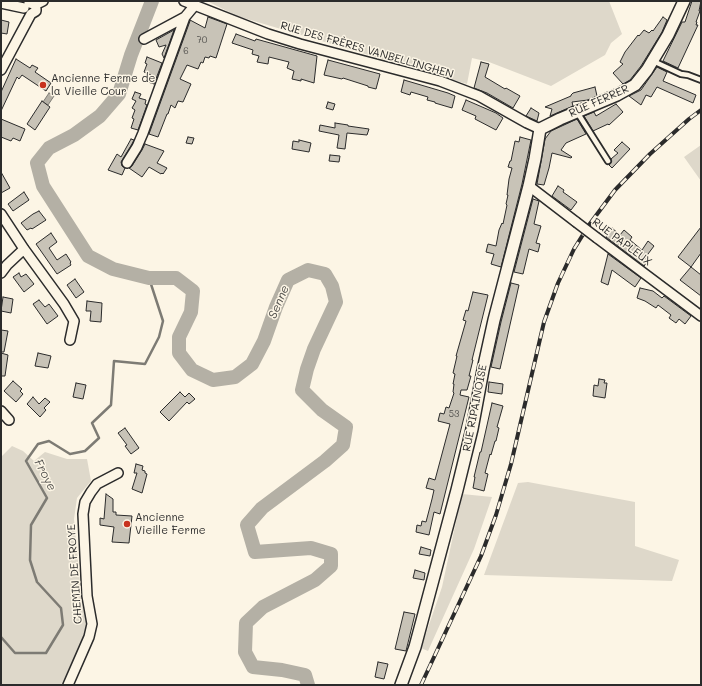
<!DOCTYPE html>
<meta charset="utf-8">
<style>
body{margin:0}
#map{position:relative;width:702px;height:686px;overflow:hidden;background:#fcf5e5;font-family:Mali,sans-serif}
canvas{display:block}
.frame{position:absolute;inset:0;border:2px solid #2b2b2b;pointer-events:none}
</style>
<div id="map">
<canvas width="702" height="686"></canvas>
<div class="frame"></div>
</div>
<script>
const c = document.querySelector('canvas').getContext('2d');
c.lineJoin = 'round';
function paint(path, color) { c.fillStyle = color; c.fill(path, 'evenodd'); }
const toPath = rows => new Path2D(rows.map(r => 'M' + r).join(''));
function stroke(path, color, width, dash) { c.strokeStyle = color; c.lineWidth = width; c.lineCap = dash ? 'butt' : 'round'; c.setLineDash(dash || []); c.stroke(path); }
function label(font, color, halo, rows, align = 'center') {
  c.font = font + ' Mali,sans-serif'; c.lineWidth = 3; c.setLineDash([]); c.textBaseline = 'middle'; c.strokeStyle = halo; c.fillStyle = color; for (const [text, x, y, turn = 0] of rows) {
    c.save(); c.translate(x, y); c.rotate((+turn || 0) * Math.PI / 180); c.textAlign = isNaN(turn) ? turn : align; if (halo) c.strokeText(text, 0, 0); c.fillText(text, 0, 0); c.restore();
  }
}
const green = toPath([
 [207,1,609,1,622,34,611,43,605,55,551,86,489,62,472,58,467,84,237,16],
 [701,145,701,181,684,157],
 [12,446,23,451,34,461,45,452,67,459,87,459,91,481,77,498,74,519,82,604,87,625,81,643,61,685,1,685,1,457],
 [528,482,635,502,635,546,679,560,672,581,484,575,518,483],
 [462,494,492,497,474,549,428,651,421,648,442,587]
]);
const water = toPath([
 [49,93,54,96,48,105,43,102,49,93]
]);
const stream = toPath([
 [1,637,15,653,46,653,63,625,61,608,37,582,30,560,31,525,47,498,26,461,38,444,49,441,70,454,85,451,99,438,92,423,111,405,114,361,145,364,159,337,163,321,149,278]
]);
const river = toPath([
 [152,1,131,55,119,94,100,116,74,135,49,148,37,163,43,186,88,256,113,269,149,278,176,278,193,291,191,312,179,337,179,353,192,370,213,380,235,377,252,364,264,341,276,307,288,280,308,270,325,274,332,286,336,302,314,349,307,369,302,390,322,410,346,427,343,445,325,461,262,508,247,525,255,552,311,548,331,554,331,566,315,580,263,607,246,623,245,652,253,667,282,670,305,675,308,685]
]);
const building = toPath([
 [692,1,701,1,699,11,700,11,696,22,697,22,696,25,698,25,678,68,663,61,682,22,685,22,692,1],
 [208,17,227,24,216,58,210,56,209,58,205,57,203,63,201,62,198,69,187,65,180,79,191,84,183,102,178,101,175,108,171,105,168,114,167,114,158,137,149,134,190,21,190,20,205,28,208,17],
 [663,17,667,20,662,32,641,66,630,80,623,84,613,73,623,64,620,62,625,52,638,35,639,36,644,30,649,33,652,30,653,31,663,17],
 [1,20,9,22,7,34,1,33,1,20],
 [174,30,164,58,162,54,166,45,159,47,156,40,174,30],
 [236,34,255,41,256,39,317,56,314,83,301,79,301,81,292,79,294,71,287,68,289,62,269,57,268,64,257,62,259,56,252,54,253,50,232,43,236,34],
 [147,57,162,63,154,84,148,82,151,75,144,72,147,64,145,63,147,57],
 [16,59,30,68,32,65,38,68,35,72,51,83,46,91,22,75,19,79,17,77,1,111,1,92,16,59],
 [328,60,380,74,376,89,368,87,368,86,343,78,342,79,324,75,328,60],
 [481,62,489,64,485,77,505,89,506,88,520,96,513,108,487,93,474,88,481,62],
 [657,67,667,72,663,81,696,95,693,103,657,87,651,97,646,95,641,105,629,96,641,90,657,67],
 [404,80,448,93,455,96,452,108,435,103,435,102,427,100,428,97,411,92,410,95,401,92,404,80],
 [595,87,597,96,588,100,572,102,573,106,550,116,552,109,545,107,571,96,571,95,573,93,595,87],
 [135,92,141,94,139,98,146,100,145,104,147,105,138,130,131,128,134,119,132,118,135,110,132,108,136,101,132,99,135,92],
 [466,100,496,113,503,118,496,130,475,119,476,116,462,110,466,100],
 [42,101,50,107,35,130,27,124,42,101],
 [328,102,335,104,333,110,326,108,328,102],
 [616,104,623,112,609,125,608,124,593,131,584,116,594,112,596,116,616,104],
 [531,108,539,113,537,121,526,116,531,108],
 [1,119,25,129,20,141,13,138,11,141,1,137,1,119],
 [577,119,586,134,566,143,561,150,572,157,571,158,552,153,549,168,544,185,537,184,545,139,551,131,577,119],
 [335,123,348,125,348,126,369,129,367,135,347,133,345,149,337,148,339,135,319,131,320,125,335,128,335,123],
 [188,137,194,138,192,144,186,143,188,137],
 [520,137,531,140,522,184,501,267,491,264,494,254,486,252,488,244,496,246,499,230,502,223,503,224,507,205,506,204,508,195,507,195,509,179,512,168,508,167,510,161,511,161,515,141,519,142,520,137],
 [131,139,134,140,132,144,121,162,122,166,125,168,122,175,108,170,117,154,121,157,131,139],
 [299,140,311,143,309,152,292,149,293,141,299,142,299,140],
 [622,142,630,149,612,168,609,165,611,162,611,159,618,153,614,150,622,142],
 [145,144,164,151,157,163,167,168,163,174,162,173,161,174,149,167,142,177,129,168,132,166,142,150,145,144],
 [330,155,340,156,339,162,329,161,330,155],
 [1,172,10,188,1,193,1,172],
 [558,186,564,190,563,192,577,202,571,210,552,196,558,186],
 [24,192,29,200,13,211,8,204,24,192],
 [533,199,539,201,534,224,541,226,536,243,540,244,538,252,529,249,523,274,514,272,533,199],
 [39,211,46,220,32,229,31,228,27,230,21,223,33,214,39,211],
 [701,227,701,253,691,267,678,257,701,227],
 [612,228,620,235,624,230,632,237,630,240,642,250,648,241,654,246,645,258,648,261,644,266,606,237,612,228],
 [51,233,57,242,49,248,57,260,66,254,71,262,70,263,71,265,57,274,36,244,51,233],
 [608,254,641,278,635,287,612,270,608,285,601,282,608,254],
 [691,267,701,275,701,296,680,280,691,267],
 [19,273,21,277,26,274,34,284,24,292,13,277,19,273],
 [75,279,84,292,76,298,67,285,75,279],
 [511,283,519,285,500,369,491,367,501,322,511,283],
 [640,288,653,291,662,298,664,296,691,316,685,324,679,319,676,323,669,318,671,315,658,305,656,308,645,301,637,298,640,288],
 [473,292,488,295,472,360,473,360,469,376,471,376,467,390,461,390,460,395,469,397,440,514,434,512,429,535,416,532,417,525,421,526,422,521,426,522,432,499,434,490,426,488,429,478,435,480,450,424,438,421,440,413,444,414,446,407,449,408,454,393,453,392,454,384,453,384,455,374,453,373,457,356,456,356,466,321,463,320,466,310,468,311,473,292],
 [3,297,13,299,11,313,1,311,3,297],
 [39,300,45,307,49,304,58,316,47,324,33,304,39,300],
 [87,301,102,303,101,322,90,321,91,311,86,311,87,301],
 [1,330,8,331,4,352,1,352,1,330],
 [1,353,8,355,5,376,1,376,1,353],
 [38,353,51,356,48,368,35,366,38,353],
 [599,379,605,380,604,383,607,383,605,398,593,396,594,385,598,386,599,379],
 [13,381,22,389,20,391,23,394,16,402,4,391,13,381],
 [489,382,503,384,502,394,488,392,489,382],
 [76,383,86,385,83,399,73,397,76,383],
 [180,392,185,397,189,393,195,399,189,404,187,402,169,421,160,412,180,392],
 [33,397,39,404,45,398,50,402,44,408,46,410,40,417,27,404,33,397],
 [492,403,503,406,497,427,499,428,496,441,495,441,491,455,490,454,485,473,488,474,484,491,473,488,475,477,474,477,480,452,481,452,492,403],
 [125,428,139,448,131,454,125,446,127,445,118,433,125,428],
 [136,464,143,466,142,470,145,471,145,473,147,474,142,493,132,489,137,473,134,473,136,464],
 [106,494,113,499,113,512,116,512,116,515,132,516,129,543,112,542,114,527,100,525,100,518,104,519,106,494],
 [421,547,431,550,430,556,419,554,421,547],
 [415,570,425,573,424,580,413,578,415,570],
 [404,612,415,614,406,651,395,649,404,612],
 [378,662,388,664,384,679,375,677,378,662]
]);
const service = toPath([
 [653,61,681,74,688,75,701,80],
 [577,112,608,161]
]);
const minor = toPath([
 [184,1,268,34,300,44,440,81,479,96,527,123,540,129],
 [1,3,24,8],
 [29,3,33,4,35,5,43,1],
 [144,39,185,17],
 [1,70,31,14,36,11,36,9,35,5],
 [127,163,137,147,143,133,185,17,195,5],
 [529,186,576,222],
 [1,214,24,249,64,304,74,321,70,340],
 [597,238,701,316],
 [1,273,7,265,24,249],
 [1,411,9,420],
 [68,685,89,637,92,624,87,596,83,514,85,502,91,492,97,484,118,473]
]);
const tertiary = toPath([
 [401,685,415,647,457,490,472,429,483,370,494,320,529,186,535,159,540,129,560,119,617,95,635,85,647,70,668,35,684,1]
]);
const rail = toPath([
 [421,685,481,556,496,515,511,464,544,322,558,283,574,249,589,225,615,190,650,154,689,119,701,110]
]);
const minorBridge = toPath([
 [576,222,597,238]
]);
const markers = [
 [43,85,4,"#c8321e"],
 [127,524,4,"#c8321e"]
];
const numberNames = [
 ["70",202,40],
 ["6",186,51],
 ["53",454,414]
];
const streetNames = [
 ["RUE DES FRÈRES VANBELLINGHEN",367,50,16],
 ["RUE FERRER",599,101,-24],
 ["RUE PAPLEUX",622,242,37],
 ["RUE RIPAINOISE",475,408,-79],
 ["CHEMIN DE FROYE",75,574,-94]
];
const poiNames = [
 ["Ancienne Ferme de",51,79],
 ["la Vieille Cour",51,92],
 ["Ancienne",135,518],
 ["Vieille Ferme",135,531]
];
const waterNames = [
 ["Senne",279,302,-67],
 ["Froye",45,475,63]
];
paint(green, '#ded8ca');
paint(water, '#b4b0a5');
stroke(water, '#7d7b74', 1);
stroke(stream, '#7d7b74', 2.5);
stroke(river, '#b4b0a5', 14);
paint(building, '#c8c3b7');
stroke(building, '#2b2b2b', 1);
stroke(service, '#2b2b2b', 8);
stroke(minor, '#2b2b2b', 12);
stroke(tertiary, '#2b2b2b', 14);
stroke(service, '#fcf5e5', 4.5);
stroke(minor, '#fcf5e5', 9);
stroke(tertiary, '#fcf5e5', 11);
stroke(rail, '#2b2b2b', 4);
stroke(rail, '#fcf5e5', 2.5, [8]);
stroke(minorBridge, '#2b2b2b', 12, []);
stroke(minorBridge, '#fcf5e5', 9);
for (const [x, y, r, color] of markers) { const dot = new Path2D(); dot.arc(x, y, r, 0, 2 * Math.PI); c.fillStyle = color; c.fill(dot); stroke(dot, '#fcf5e5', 1.5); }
label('9px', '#52514e', null, numberNames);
label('11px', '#2b2b2b', '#fcf5e5', streetNames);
label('11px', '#2b2b2b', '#fcf5e5', poiNames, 'left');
label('italic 12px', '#545350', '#fcf5e5', waterNames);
</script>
